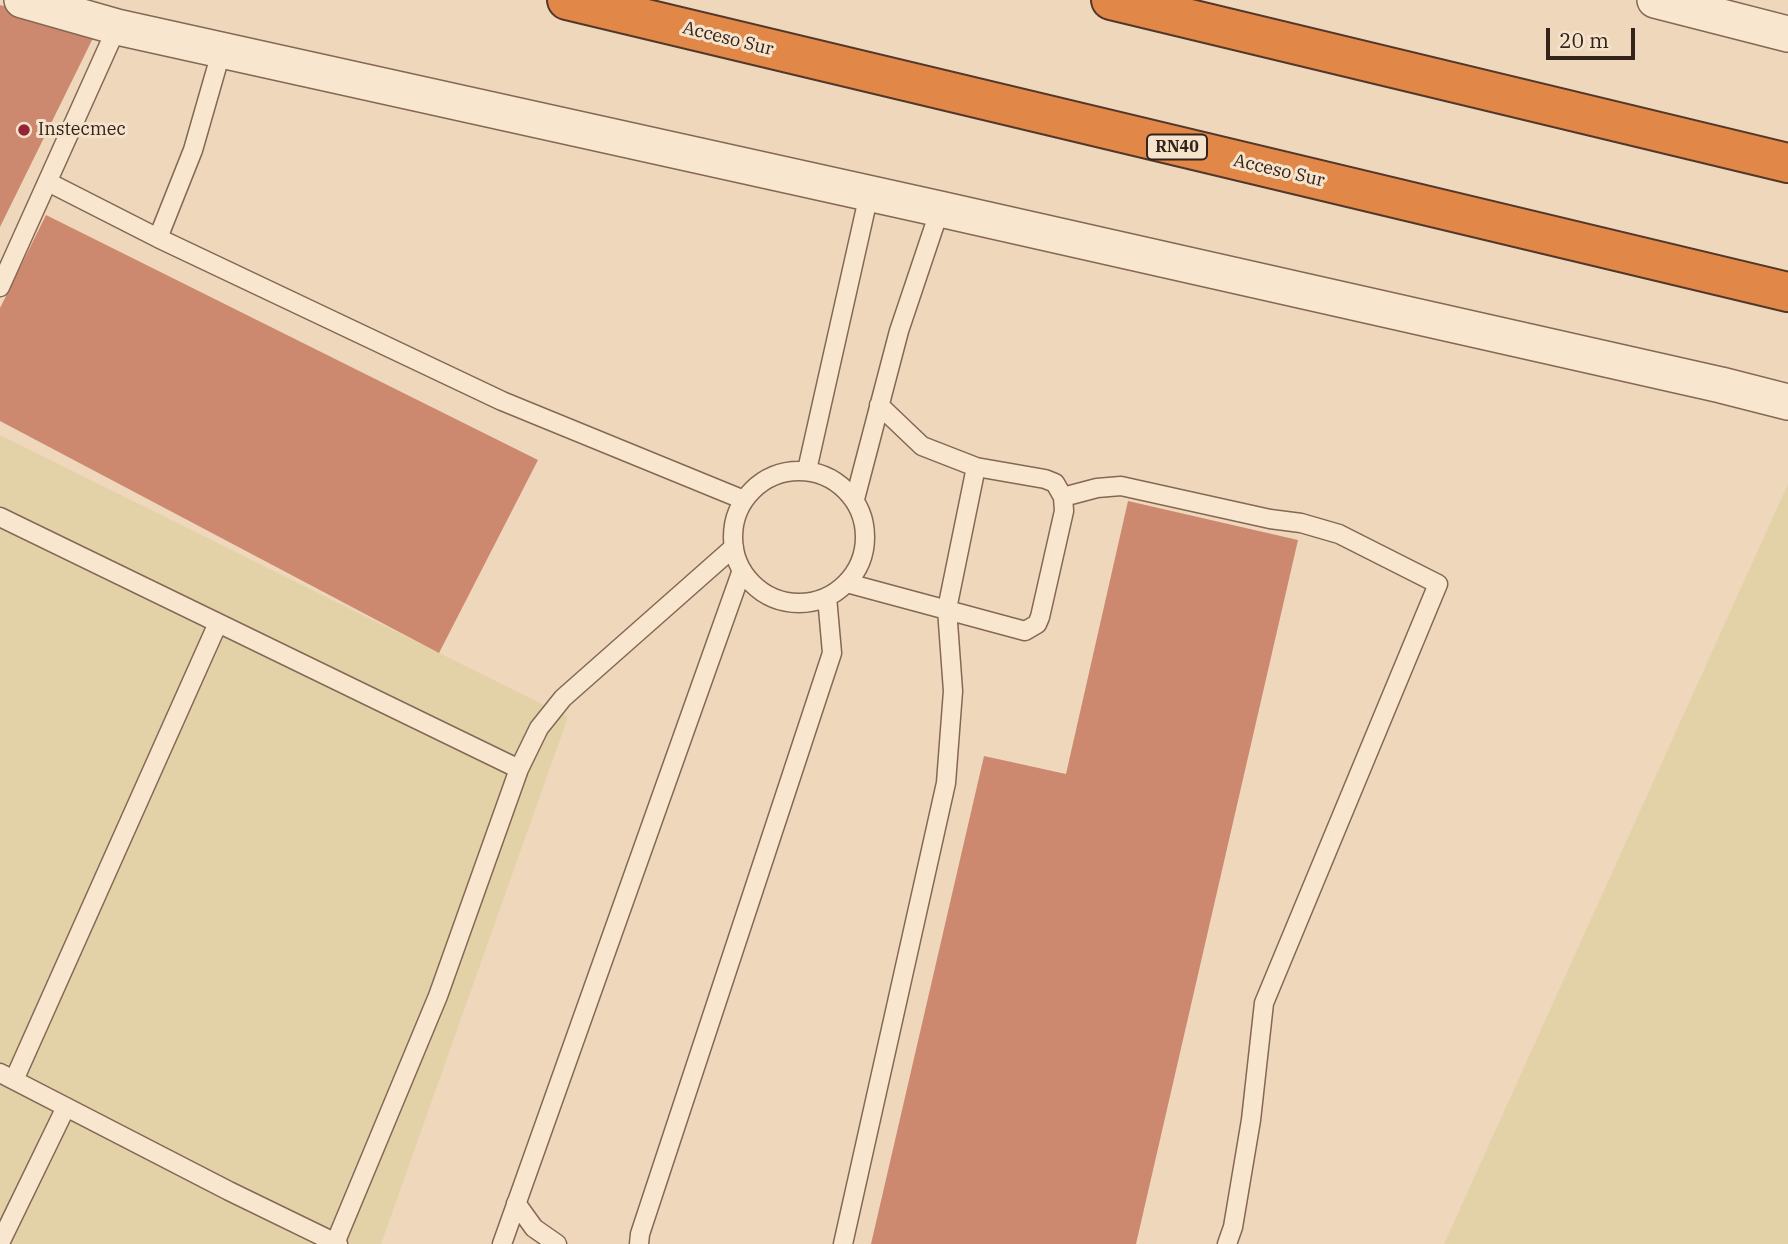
<!DOCTYPE html>
<style>
body{margin:0}
#map{position:relative;width:1788px;height:1244px;overflow:hidden;background:#eed7bb;font-family:"IBM Plex Serif",serif}
canvas{display:block}
.scale{position:absolute;left:1546px;top:28px;width:89px;height:32px;box-sizing:border-box;border:4px solid #34231a;border-top:0;padding-left:9px;font-size:21px;line-height:24px;white-space:nowrap;color:#34231a;-webkit-text-stroke:5px #f5e3cb;paint-order:stroke}
</style>
<div id="map">
<canvas width="1788" height="1244"></canvas>
<div class="scale">20 m</div>
</div>
<script>
const c = document.querySelector('canvas').getContext('2d');
c.lineJoin = 'round';
function paint(path, color) { c.fillStyle = color; c.fill(path, 'evenodd'); }
const toPath = rows => new Path2D(rows.map(r => 'M' + r).join(''));
function stroke(path, color, width, dash) { c.strokeStyle = color; c.lineWidth = width; c.lineCap = dash ? 'butt' : 'round'; c.setLineDash(dash || []); c.stroke(path); }
function label(font, color, halo, rows, align = 'center') {
  c.font = font + ' "IBM Plex Serif",serif'; c.lineWidth = 6; c.setLineDash([]); c.textBaseline = 'middle'; c.strokeStyle = halo; c.fillStyle = color; for (const [text, x, y, turn = 0] of rows) {
    c.save(); c.translate(x, y); c.rotate((+turn || 0) * Math.PI / 180); c.textAlign = isNaN(turn) ? turn : align; if (halo) c.strokeText(text, 0, 0); c.fillText(text, 0, 0); c.restore();
  }
}
const farmland = toPath([
 [0,435,568,717,381,1244,0,1244],
 [1788,484,1788,1244,1444,1244]
]);
const building = toPath([
 [0,5,96,32,0,227],
 [46,215,538,460,439,653,0,421,0,308],
 [1128,501,1298,540,1136,1244,871,1244,984,756,1066,774]
]);
const lane = toPath([
 [48,182,158,238,502,401,744,500],
 [158,238,193,150,222,49],
 [0,287,117,27],
 [807,470,869,194],
 '733 537a66 66 0 1 1 132 0a66 66 0 1 1-132 0Z',
 [1063,497,1097,488,1121,486,1270,519,1301,523,1339,534,1438,584,1264,1003,1251,1120,1233,1227,1227,1244],
 [855,499,899,331,940,209],
 [0,517,519,769],
 [847,583,1025,631,1037,624,1040,617,1064,511,1063,497,1055,483,1045,479,976,467,922,446,879,405],
 [0,1073,229,1191,338,1244],
 [14,1080,218,623],
 [516,1203,534,1228,557,1244],
 [336,1241,438,996,519,769,539,728,563,698,734,547],
 [0,1243,66,1107],
 [502,1244,742,570],
 [639,1244,640,1234,832,653,827,597],
 [843,1244,946,783,953,691,947,609,976,467]
]);
const street = toPath([
 [22,0,117,27,940,209,1721,385,1788,402],
 [1655,0,1788,34]
]);
const highway = toPath([
 [567,0,1788,292],
 [1111,0,1788,163]
]);
const markers = [
 [24,130,7,"#952436"]
];
const shields = [
 [1177,147,60]
];
const shieldNames = [
 ["RN40",1177,147]
];
const streetNames = [
 ["Acceso Sur",728,39,14],
 ["Acceso Sur",1279,171,13]
];
const poiNames = [
 ["Instecmec",38,130]
];
paint(farmland, '#e3d1a8');
paint(building, '#cd8970');
stroke(lane, '#856755', 21);
stroke(street, '#856755', 38);
stroke(highway, '#52372a', 42);
stroke(lane, '#f9e6ce', 18);
stroke(street, '#f9e6ce', 35);
stroke(highway, '#e18748', 38);
for (const [x, y, r, color] of markers) { const dot = new Path2D(); dot.arc(x, y, r, 0, 2 * Math.PI); c.fillStyle = color; c.fill(dot); stroke(dot, '#f5e3cb', 2.5); }
for (const [x, y, w] of shields) { const box = new Path2D(); box.roundRect(x - w / 2, y - 12.5, w, 25, 5); c.fillStyle = '#f5e3cb'; c.fill(box); stroke(box, '#34231a', 2); }
label('bold 16px', '#34231a', null, shieldNames);
label('18px', '#34231a', '#f5e3cb', streetNames);
label('18px', '#34231a', '#f5e3cb', poiNames, 'left');
</script>
